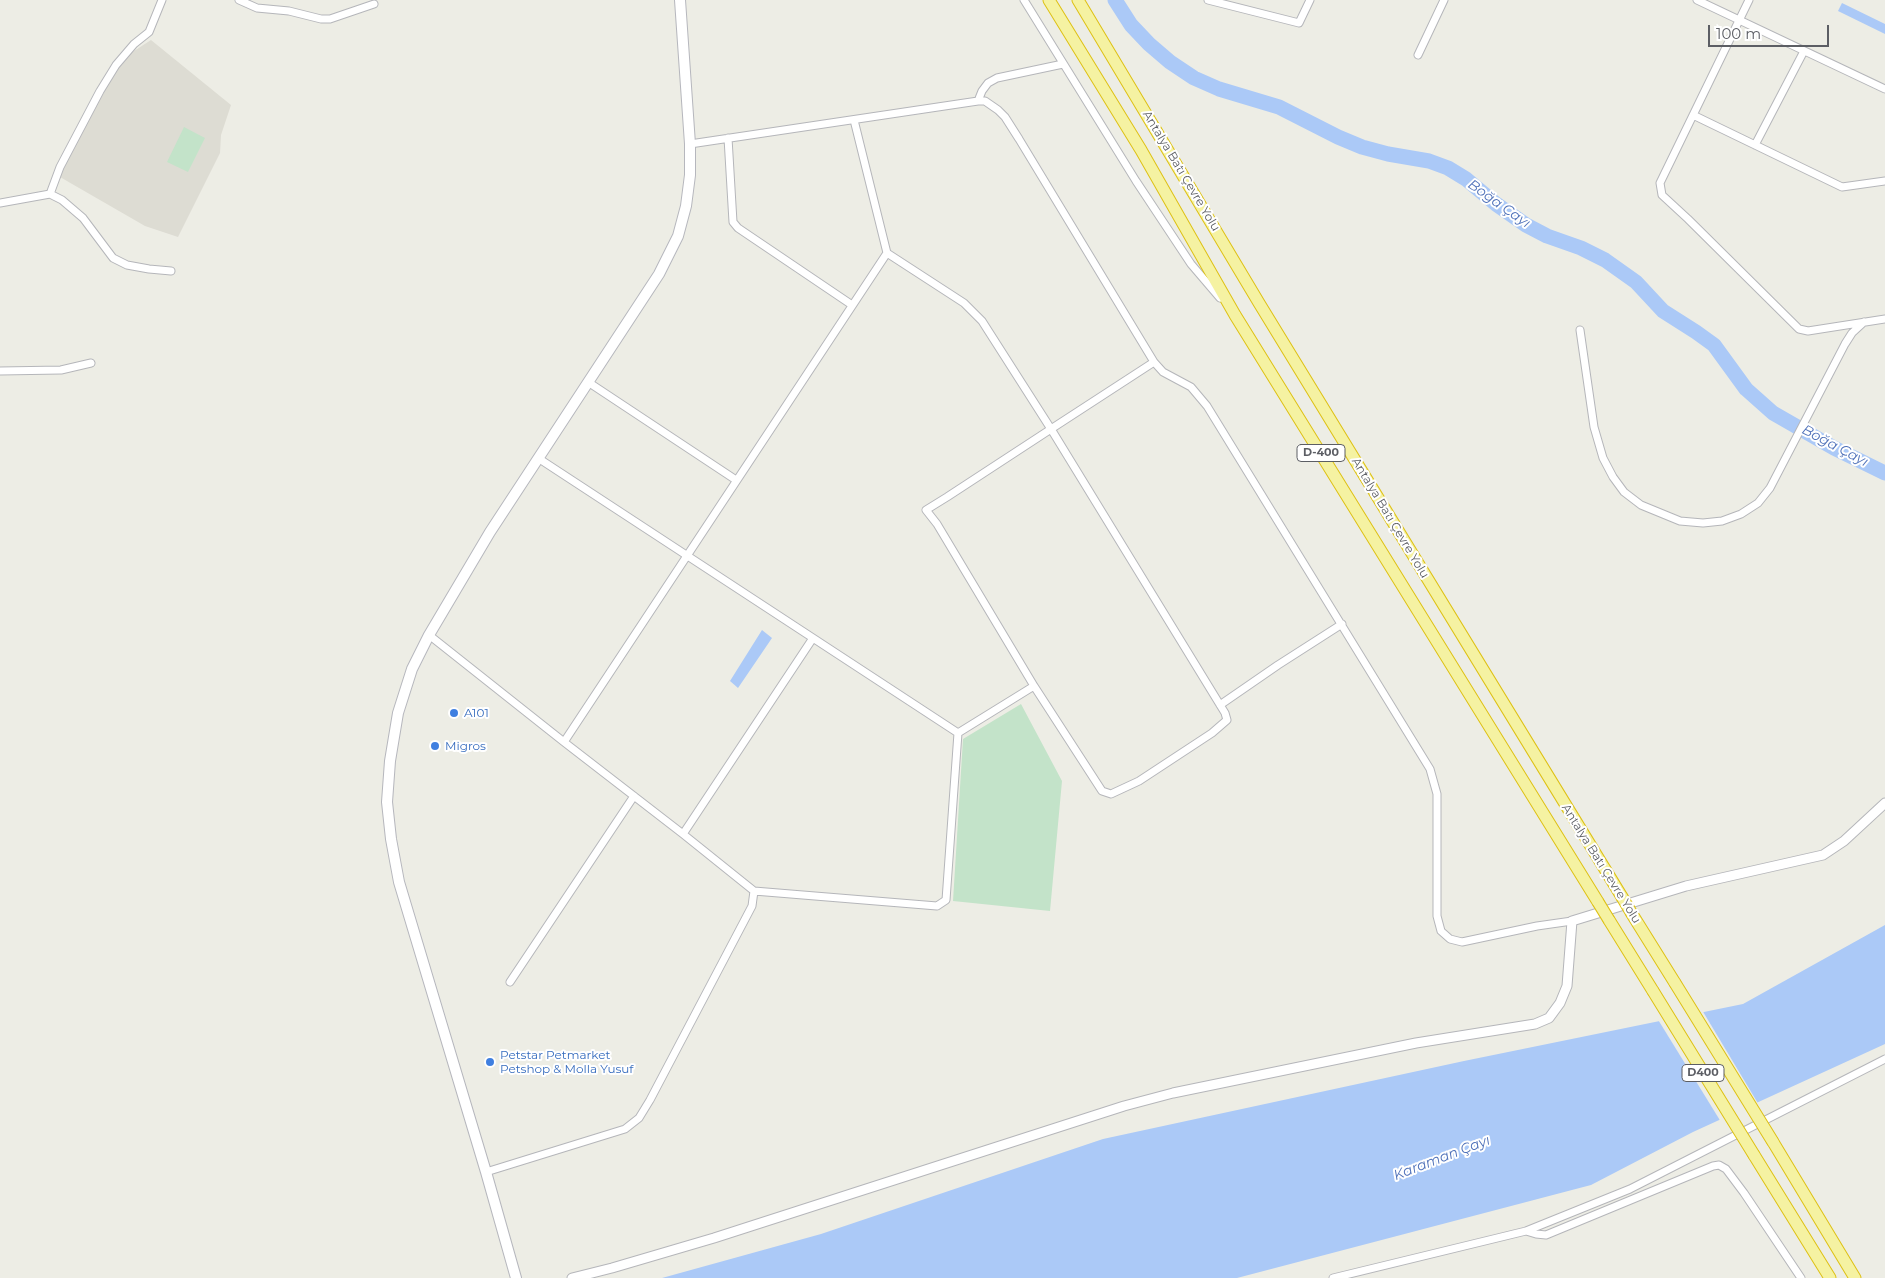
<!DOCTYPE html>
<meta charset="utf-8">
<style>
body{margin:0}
#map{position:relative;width:1885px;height:1278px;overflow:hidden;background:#edede5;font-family:Montserrat,sans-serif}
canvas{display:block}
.scale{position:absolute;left:1708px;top:25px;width:121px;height:22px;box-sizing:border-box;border:2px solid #5c5e64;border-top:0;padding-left:6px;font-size:15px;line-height:18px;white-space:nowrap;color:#5c5e64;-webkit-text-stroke:4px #fff;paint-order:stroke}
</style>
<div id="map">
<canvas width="1885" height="1278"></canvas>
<div class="scale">100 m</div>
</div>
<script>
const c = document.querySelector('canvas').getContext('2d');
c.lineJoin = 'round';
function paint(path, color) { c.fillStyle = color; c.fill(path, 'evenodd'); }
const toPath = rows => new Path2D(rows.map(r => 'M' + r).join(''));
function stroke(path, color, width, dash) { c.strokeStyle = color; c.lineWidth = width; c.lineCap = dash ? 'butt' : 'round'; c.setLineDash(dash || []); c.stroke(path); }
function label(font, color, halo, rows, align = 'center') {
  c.font = font + ' Montserrat,sans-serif'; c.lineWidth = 4; c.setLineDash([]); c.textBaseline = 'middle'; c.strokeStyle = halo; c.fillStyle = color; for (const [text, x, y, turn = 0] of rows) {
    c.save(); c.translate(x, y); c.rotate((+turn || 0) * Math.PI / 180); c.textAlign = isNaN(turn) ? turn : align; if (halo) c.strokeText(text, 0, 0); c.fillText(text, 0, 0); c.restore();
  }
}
const education = toPath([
 [151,40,231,105,221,135,220,153,178,237,145,226,60,177,63,167,117,68,131,53]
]);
const green = toPath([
 [184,127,205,138,188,172,167,162],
 [1021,704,1062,781,1050,911,953,901,963,739]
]);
const water = toPath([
 [1842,3,1885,24,1885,34,1838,11],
 [762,630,772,638,738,688,730,681],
 [1885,925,1885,1044,1693,1132,1591,1185,1237,1278,662,1278,821,1234,1103,1139,1464,1061,1743,1004]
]);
const pier = toPath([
 [1702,1010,1759,1105,1721,1122,1657,1018]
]);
const river = toPath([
 [1115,0,1131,25,1149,44,1170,62,1194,78,1219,89,1279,107,1338,137,1362,147,1388,154,1429,161,1448,168,1466,179,1496,204,1526,225,1547,236,1581,248,1605,260,1636,282,1663,311,1696,332,1714,345,1746,389,1773,413,1834,448,1885,473]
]);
const minor = toPath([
 [239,0,257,8,289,11,321,19,330,19,374,4],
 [1024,0,1136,181,1191,264,1220,298],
 [1208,0,1299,23,1310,0],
 [1697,0,1885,89],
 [1749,0,1660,183,1662,195,1688,219,1799,329,1808,331,1885,319],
 [1418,55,1444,0],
 [978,101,982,91,988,83,997,78,1063,64],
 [1693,115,1842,187,1885,181],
 [854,120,887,253,964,303,982,321,1051,429,1225,713,1227,720,1212,733,1139,781,1111,794,1102,791,1034,686,937,524,926,510,947,497,1051,429,1154,362],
 [728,138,733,222,738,228,852,305],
 [690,144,978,101,985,101,998,110,1005,117,1019,139,1154,362,1163,372,1191,387,1207,406,1430,769,1437,794,1437,916,1441,931,1450,939,1462,942,1537,926,1572,921],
 [1755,145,1804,51],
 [50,194,62,200,83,218,113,258,127,265,149,269,171,271],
 [0,203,50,194,60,167,100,91,116,65,134,44,149,32,162,0],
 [1580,330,1594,427,1603,458,1613,477,1624,492,1641,505,1680,521,1703,523,1722,521,1741,514,1758,503,1770,488,1845,344,1852,333,1864,322],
 [0,371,61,370,91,363],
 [588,382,736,480],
 [538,458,958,733,1034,686],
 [429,635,564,742,683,834,754,891,752,906,650,1100,639,1118,625,1129,486,1172],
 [1220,705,1278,665,1342,624],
 [564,742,887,253],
 [683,834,813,638],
 [754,891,937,906,946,900,958,733],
 [510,982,634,796],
 [1526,1231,1536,1234,1546,1235,1713,1166,1719,1165,1726,1169,1744,1193,1801,1278],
 [1333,1278,1526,1231,1630,1189,1885,1059]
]);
const tertiary = toPath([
 [572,1278,612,1268,714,1238,1124,1106,1173,1093,1416,1043,1535,1024,1549,1018,1560,1003,1567,986,1572,921,1686,886,1823,855,1844,841,1885,803]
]);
const secondary = toPath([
 [516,1278,486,1172,399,882,391,839,387,802,390,761,398,713,412,669,429,635,490,532,659,274,678,236,686,206,690,175,690,144,680,0]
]);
const trunk = toPath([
 [1049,0,1141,150,1235,315,1598,902],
 [1078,0,1259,303,1622,897],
 [1632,914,1675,983],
 [1609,920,1653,991],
 [1773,1142,1855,1278],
 [1754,1155,1830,1278]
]);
const trunkBridge = toPath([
 [1622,897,1632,914],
 [1598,902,1609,920],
 [1675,983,1773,1142],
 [1653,991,1754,1155]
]);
const markers = [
 [454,713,5,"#3f7fe0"],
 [435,746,5,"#3f7fe0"],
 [490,1062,5,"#3f7fe0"]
];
const shields = [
 [1321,453,48],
 [1703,1073,42]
];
const shieldNames = [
 ["D-400",1321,453],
 ["D400",1703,1073]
];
const streetNames = [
 ["Antalya Batı Çevre Yolu",1181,171,59],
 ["Antalya Batı Çevre Yolu",1390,518,59],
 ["Antalya Batı Çevre Yolu",1601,864,58]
];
const shopNames = [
 ["A101",464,713],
 ["Migros",445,746],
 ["Petstar Petmarket",500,1055],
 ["Petshop & Molla Yusuf",500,1069]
];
const waterNames = [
 ["Boğa Çayı",1499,204,35],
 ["Boğa Çayı",1835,446,28],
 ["Karaman Çayı",1442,1158,-21]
];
paint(education, '#dddcd3');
paint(green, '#c3e3c9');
paint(water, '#abc9f7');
paint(pier, '#edede5');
stroke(river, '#abc9f7', 15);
stroke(minor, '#b5b6ba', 9);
stroke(tertiary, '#b5b6ba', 11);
stroke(secondary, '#b6b7bd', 12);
stroke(trunk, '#dec114', 13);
stroke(minor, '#fff', 7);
stroke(tertiary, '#fff', 9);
stroke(secondary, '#fff', 10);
stroke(trunk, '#f5f2a2', 11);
stroke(trunkBridge, '#dec114', 13, []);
stroke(trunkBridge, '#f5f2a2', 11);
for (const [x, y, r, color] of markers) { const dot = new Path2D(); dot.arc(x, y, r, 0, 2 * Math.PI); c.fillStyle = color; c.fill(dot); stroke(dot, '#fff', 2); }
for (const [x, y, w] of shields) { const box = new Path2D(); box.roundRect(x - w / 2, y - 8.5, w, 17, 4); c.fillStyle = '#fff'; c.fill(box); stroke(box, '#5c5e64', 1); }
label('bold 11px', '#5c5e64', null, shieldNames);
label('12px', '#5c5e64', '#fff', streetNames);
label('12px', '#366cbe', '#fff', shopNames, 'left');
label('italic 14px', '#4f71b9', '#fff', waterNames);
</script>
